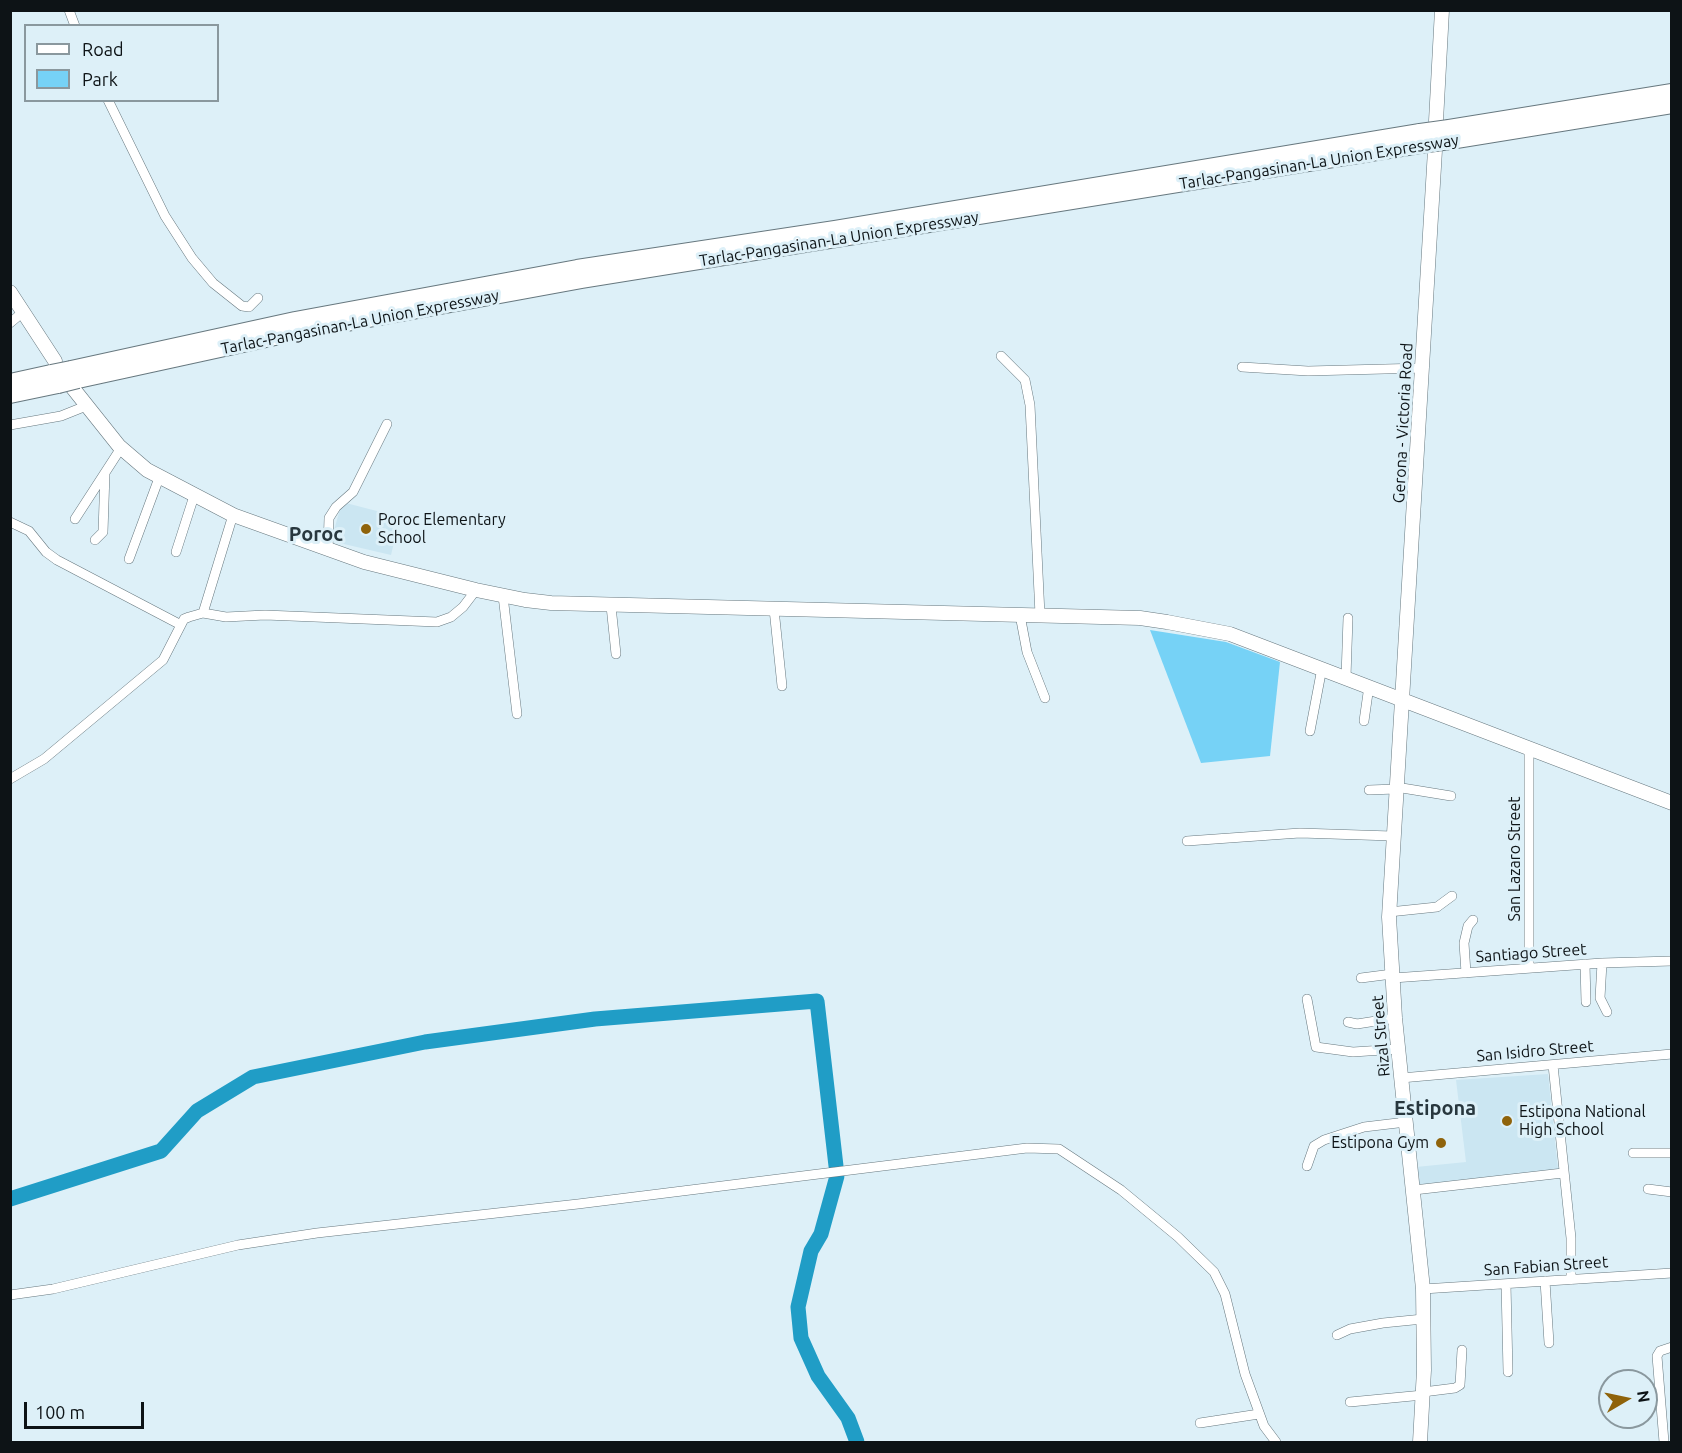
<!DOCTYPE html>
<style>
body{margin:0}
#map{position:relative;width:1682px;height:1453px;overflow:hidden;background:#ddf0f8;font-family:Ubuntu,sans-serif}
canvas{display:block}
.frame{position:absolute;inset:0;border:12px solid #0d1316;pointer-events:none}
.legend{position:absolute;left:24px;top:24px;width:195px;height:78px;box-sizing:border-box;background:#ddf0f8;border:2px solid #8a989e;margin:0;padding:8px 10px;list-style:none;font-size:18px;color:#0d1316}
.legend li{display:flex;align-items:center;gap:12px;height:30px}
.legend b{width:30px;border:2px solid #8a989e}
.north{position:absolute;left:1598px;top:1369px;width:60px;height:60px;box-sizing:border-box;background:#ddf0f8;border:2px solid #8a989e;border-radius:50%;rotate:81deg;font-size:16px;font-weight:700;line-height:24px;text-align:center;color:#0d1316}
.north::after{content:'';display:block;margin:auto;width:21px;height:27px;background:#8f630b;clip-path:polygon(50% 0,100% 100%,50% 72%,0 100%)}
.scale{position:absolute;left:24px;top:1402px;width:120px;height:27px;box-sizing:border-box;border:3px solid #0d1316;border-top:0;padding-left:8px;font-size:18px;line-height:21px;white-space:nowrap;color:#0d1316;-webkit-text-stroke:4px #ddf0f8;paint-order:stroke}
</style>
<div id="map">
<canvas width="1682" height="1453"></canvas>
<div class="frame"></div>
<ul class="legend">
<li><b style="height:8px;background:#fff"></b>Road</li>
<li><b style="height:16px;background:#76d2f6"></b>Park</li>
</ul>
<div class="north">N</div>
<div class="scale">100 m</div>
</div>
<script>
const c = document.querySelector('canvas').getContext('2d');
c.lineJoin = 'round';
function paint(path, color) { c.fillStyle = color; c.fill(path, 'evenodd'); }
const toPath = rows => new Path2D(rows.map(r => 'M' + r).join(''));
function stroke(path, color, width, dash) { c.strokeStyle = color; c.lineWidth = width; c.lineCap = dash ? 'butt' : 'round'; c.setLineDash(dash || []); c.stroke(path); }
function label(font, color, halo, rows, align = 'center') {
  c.font = font + ' Ubuntu,sans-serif'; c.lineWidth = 6; c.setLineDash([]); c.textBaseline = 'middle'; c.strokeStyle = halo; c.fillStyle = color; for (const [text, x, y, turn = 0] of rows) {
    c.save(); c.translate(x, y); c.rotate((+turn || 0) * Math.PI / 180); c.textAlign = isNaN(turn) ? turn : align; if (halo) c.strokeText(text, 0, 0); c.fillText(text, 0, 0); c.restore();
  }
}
const built = toPath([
 [342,502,400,517,391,555,331,541],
 [1548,1074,1558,1170,1418,1185,1416,1167,1466,1162,1456,1080]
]);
const green = toPath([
 [1150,630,1226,642,1280,662,1270,756,1201,763]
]);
const river = toPath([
 [837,1176,821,1234,811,1251,798,1307,801,1338,818,1376,848,1418,857,1442],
 [10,1199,161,1151,197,1111,253,1077,425,1042,595,1019,817,1001,836,1166]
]);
const street = toPath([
 [69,10,75,26],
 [108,100,165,216,192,258,213,283,242,306,249,307,258,298],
 [10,323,23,312],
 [1001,356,1025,380,1030,405,1040,615],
 [1242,367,1308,371,1423,368],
 [10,425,61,416,86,406],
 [75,519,121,448],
 [10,522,29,531,46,552,57,560,181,625],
 [95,540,103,532,105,473],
 [328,550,329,518,336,507,353,492,387,424],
 [176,552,194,496],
 [129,559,159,478],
 [503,596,517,714],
 [611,606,616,654],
 [774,609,782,686],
 [203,613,233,515],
 [1020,615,1027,652,1045,698],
 [1346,677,1348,618],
 [1364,721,1369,686],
 [1310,731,1322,668],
 [1529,749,1529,968],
 [10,779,44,759,163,660,184,619,189,617,203,613,226,617,265,615,437,622,451,617,463,607,476,590],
 [1396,787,1451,796],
 [1369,790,1396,789],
 [1187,841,1300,833,1392,836],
 [1389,912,1437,907,1452,896],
 [1602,963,1600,998,1607,1012],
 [1585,964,1586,1002],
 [1466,973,1464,943,1468,926,1473,920],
 [1361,978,1392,974],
 [1393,978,1602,963,1672,961],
 [1307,999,1316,1047,1353,1052,1398,1049],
 [1348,1022,1357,1024,1395,1018],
 [1553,1065,1571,1238,1571,1280],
 [1401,1078,1672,1054],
 [1633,1153,1672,1153],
 [1307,1166,1314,1146,1324,1140,1364,1127,1406,1122],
 [1648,1189,1672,1192],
 [1414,1190,1563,1173],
 [1545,1281,1549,1343],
 [1506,1284,1508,1372],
 [1423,1289,1672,1273],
 [10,1295,53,1289,238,1245,317,1233,578,1204,1027,1148,1059,1149,1121,1190,1178,1237,1214,1272,1225,1294,1245,1374,1264,1426,1276,1442],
 [1337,1335,1350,1329,1383,1323,1423,1319],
 [1423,1392,1455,1388,1460,1385,1462,1350],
 [1350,1402,1423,1395],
 [1200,1423,1259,1414],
 [1664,1442,1657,1356,1660,1351,1672,1347]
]);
const secondary = toPath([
 [1436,121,1442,10],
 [10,292,55,361],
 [72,387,119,446,147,470,233,515,364,562,476,590,525,600,551,603,1140,618,1167,622,1230,634,1672,803],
 [1420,1442,1424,1370,1423,1289,1395,1018,1389,917,1435,150]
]);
const highway = toPath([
 [1449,128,1672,92],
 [1450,141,1672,105],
 [71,369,295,320,577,268,835,229,1420,132],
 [78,380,298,332,582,280,1420,145],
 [10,382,51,373],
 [10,395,58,385]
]);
const highwayBridge = toPath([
 [1420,132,1449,128],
 [1420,145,1450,141],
 [51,373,71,369],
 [58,385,78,380]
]);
const markers = [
 [366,529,6,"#8f630b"],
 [1507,1121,6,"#8f630b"],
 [1441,1143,6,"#8f630b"]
];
const streetNames = [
 ["Tarlac-Pangasinan-La Union Expressway",1319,162,-9],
 ["Tarlac-Pangasinan-La Union Expressway",839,239,-9],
 ["Tarlac-Pangasinan-La Union Expressway",360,322,-11],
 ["Gerona - Victoria Road",1403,423,-87],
 ["San Lazaro Street",1515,859,-90],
 ["Santiago Street",1531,953,-4],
 ["Rizal Street",1381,1036,-95],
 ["San Isidro Street",1535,1051,-5],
 ["San Fabian Street",1546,1266,-4]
];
const poiNames = [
 ["Poroc Elementary",378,520],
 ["School",378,538],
 ["Estipona National",1519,1112],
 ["High School",1519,1130],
 ["Estipona Gym",1429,1143,"right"]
];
const quarterNames = [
 ["Poroc",316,534],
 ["Estipona",1435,1108]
];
paint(built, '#cbe6f2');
paint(green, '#76d2f6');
stroke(river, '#209dc6', 15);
stroke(street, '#67787f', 10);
stroke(secondary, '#67787f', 15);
stroke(highway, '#67787f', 18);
stroke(street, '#fff', 9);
stroke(secondary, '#fff', 14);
stroke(highway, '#fff', 16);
stroke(highwayBridge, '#67787f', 18, []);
stroke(highwayBridge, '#fff', 16);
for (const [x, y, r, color] of markers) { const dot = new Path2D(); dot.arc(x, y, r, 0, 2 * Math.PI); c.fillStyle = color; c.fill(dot); stroke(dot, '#ddf0f8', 2); }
label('16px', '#0d1316', '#ddf0f8', streetNames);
label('16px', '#0d1316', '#ddf0f8', poiNames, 'left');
label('bold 20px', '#28373e', '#ddf0f8', quarterNames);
</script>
